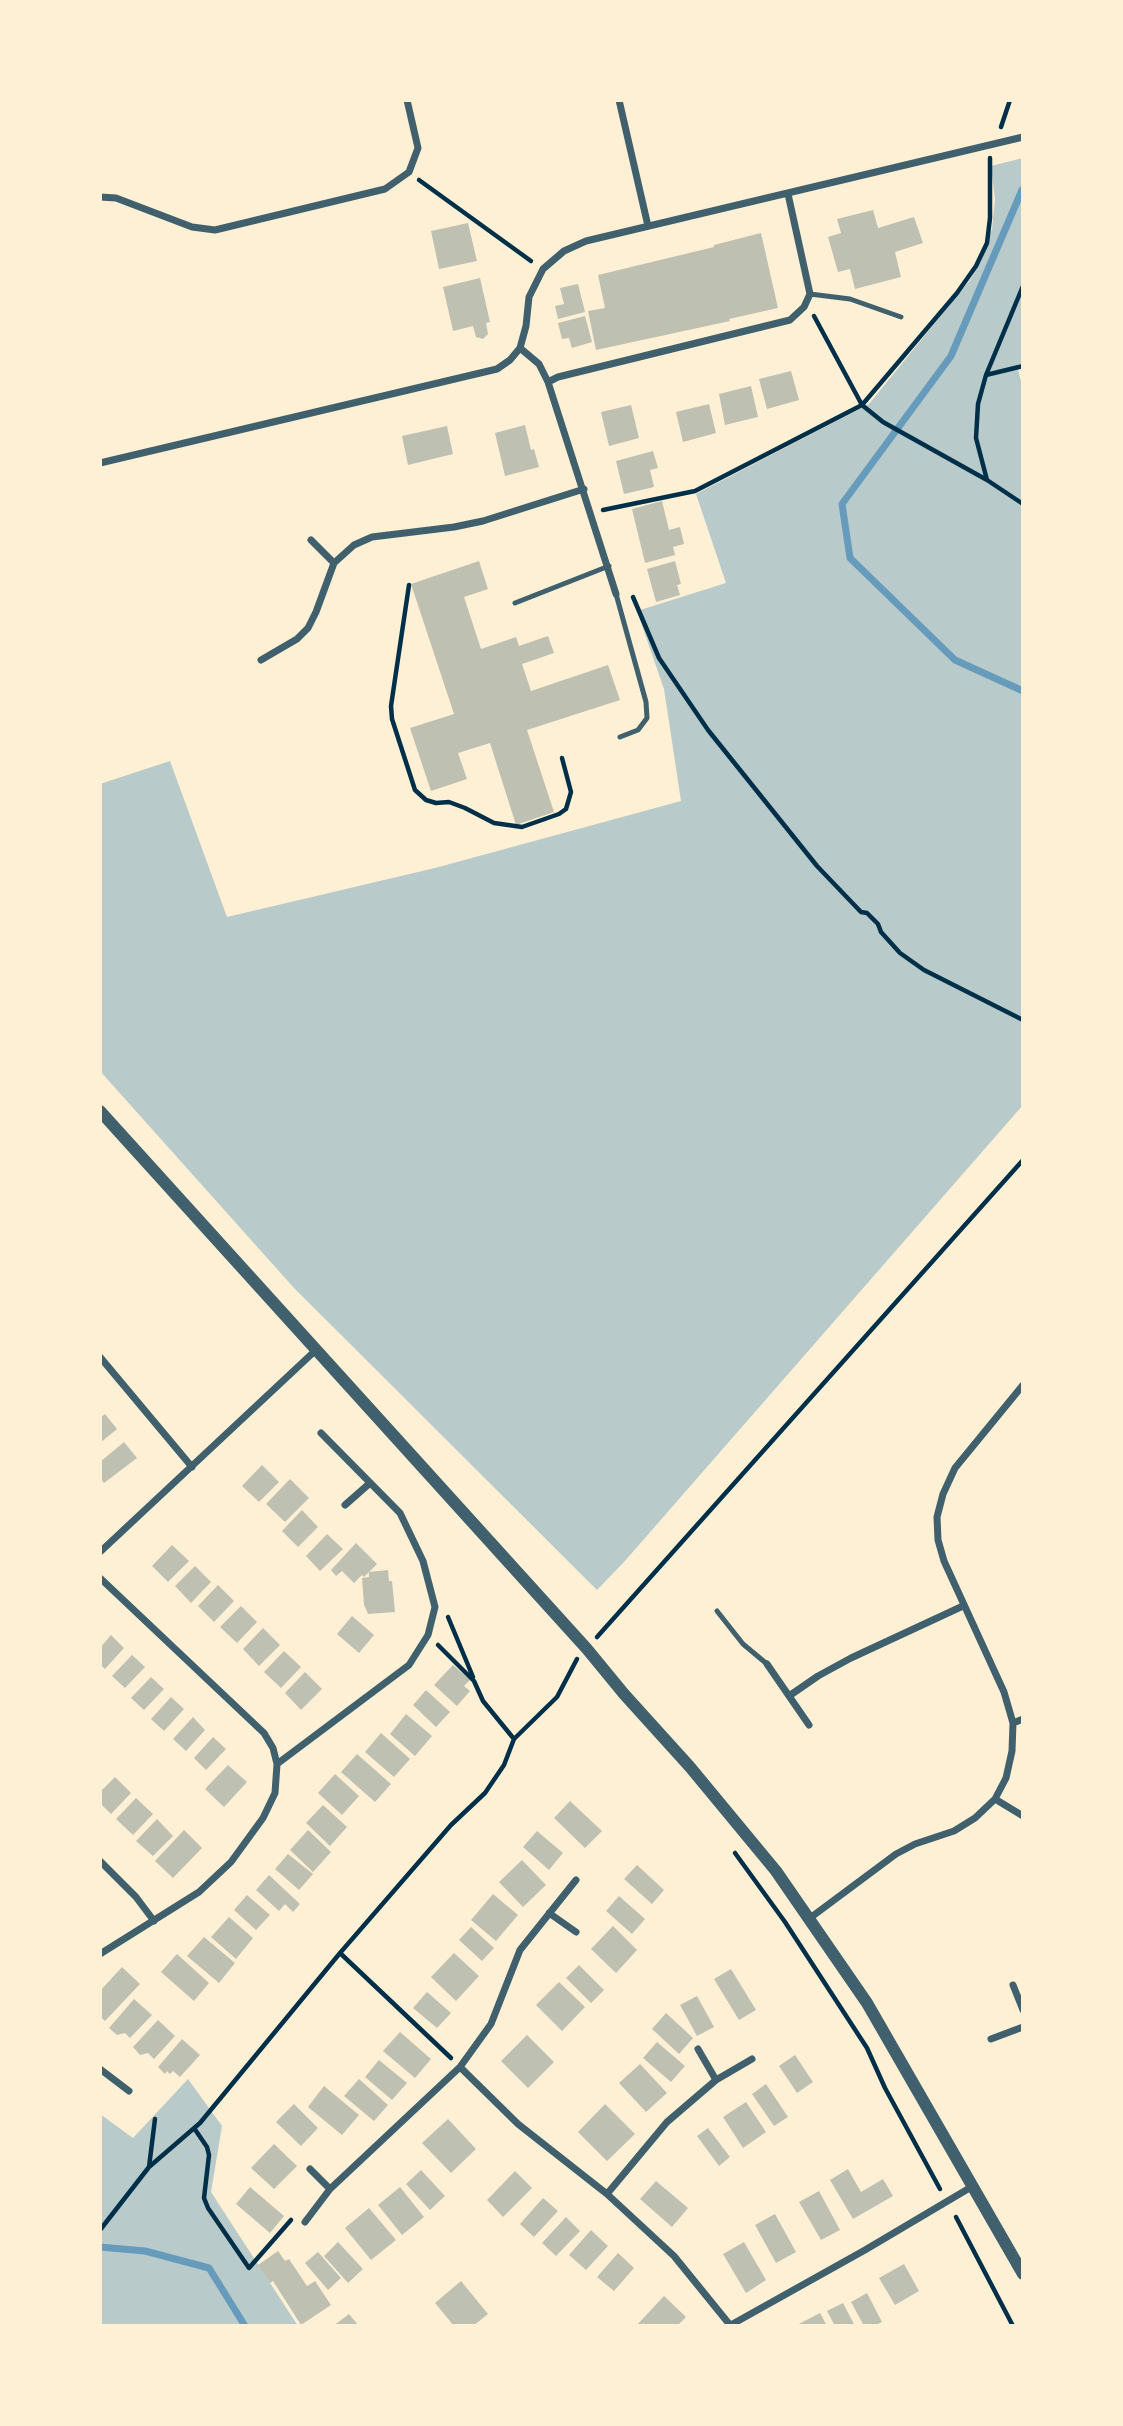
<!DOCTYPE html>
<style>
body{margin:0}
#map{position:relative;width:1123px;height:2426px;overflow:hidden;background:#fdf0d5;font-family:Lato,sans-serif}
canvas{display:block}
.frame{position:absolute;inset:0;border:102px solid #fdf0d5;pointer-events:none}
</style>
<div id="map">
<canvas width="1123" height="2426"></canvas>
<div class="frame"></div>
</div>
<script>
const c = document.querySelector('canvas').getContext('2d');
c.lineJoin = 'round';
function paint(path, color) { c.fillStyle = color; c.fill(path, 'evenodd'); }
const toPath = rows => new Path2D(rows.map(r => 'M' + r).join(''));
function stroke(path, color, width, dash) { c.strokeStyle = color; c.lineWidth = width; c.lineCap = dash ? 'butt' : 'round'; c.setLineDash(dash || []); c.stroke(path); }
const green = toPath([
 [1023,158,1023,363,1017,365,1023,390,1023,1105,624,1562,597,1590,294,1288,100,1071,100,784,170,761,227,917,435,868,681,801,664,689,637,611,726,583,696,494,869,404,970,280,981,261,992,229,995,199,991,166],
 [188,2079,222,2126,211,2192,298,2326,100,2326,100,2114,133,2138]
]);
const stream = toPath([
 [1022,190,951,356,842,504,850,558,955,660,1023,691],
 [100,2247,145,2251,209,2268,245,2326]
]);
const building = toPath([
 [873,210,878,228,914,217,923,243,895,252,901,277,855,289,850,269,838,272,828,237,841,233,837,219],
 [468,223,477,261,439,269,431,231],
 [761,233,778,308,729,319,730,321,596,350,588,311,605,308,598,275,714,247,714,245],
 [480,278,490,322,486,323,488,334,483,339,476,337,473,326,453,331,443,287],
 [578,284,585,312,558,319,555,306,564,304,560,288],
 [585,316,592,342,572,348,569,338,562,339,558,323],
 [791,371,799,400,767,409,759,379],
 [751,386,758,417,725,425,719,394],
 [709,404,716,433,683,442,676,412],
 [631,405,639,438,609,446,601,412],
 [525,425,531,450,534,449,539,467,505,476,495,433],
 [447,426,453,454,408,465,402,436],
 [653,451,658,468,650,470,654,487,624,494,616,461],
 [662,501,669,530,680,527,684,544,673,547,675,555,645,563,632,509],
 [479,561,488,589,464,597,481,649,516,637,519,646,548,636,554,653,522,664,531,691,608,665,620,700,527,730,554,812,516,825,490,743,458,753,467,779,431,791,410,728,454,714,411,584],
 [675,561,681,584,677,585,680,595,656,602,647,569],
 [105,1414,117,1429,100,1443,100,1418],
 [124,1442,137,1458,104,1483,100,1478,100,1462],
 [262,1465,279,1482,259,1502,242,1486],
 [290,1479,309,1498,285,1522,266,1504],
 [302,1510,318,1527,298,1547,282,1531],
 [327,1534,343,1549,320,1571,306,1556],
 [356,1543,377,1564,364,1577,362,1575,354,1583,342,1571,336,1576,331,1570],
 [172,1545,189,1561,168,1582,152,1566],
 [195,1566,211,1582,191,1603,175,1586],
 [388,1570,389,1581,392,1581,395,1612,368,1614,364,1605,362,1578,369,1577,369,1572],
 [218,1585,234,1601,214,1622,198,1606],
 [241,1606,257,1622,237,1643,220,1627],
 [352,1616,374,1635,359,1653,337,1634],
 [263,1628,280,1645,259,1666,243,1649],
 [111,1635,124,1648,105,1669,100,1664,100,1648],
 [284,1651,301,1667,281,1688,264,1672],
 [132,1655,145,1667,125,1688,112,1676],
 [453,1665,470,1680,464,1686,470,1691,457,1706,434,1685],
 [305,1672,322,1689,301,1710,285,1693],
 [151,1677,164,1689,144,1710,131,1698],
 [426,1690,450,1712,436,1727,413,1705],
 [171,1697,184,1709,164,1731,151,1719],
 [406,1714,432,1736,415,1756,390,1734],
 [193,1717,205,1730,186,1751,173,1739],
 [381,1733,410,1759,394,1777,365,1752],
 [213,1737,226,1749,206,1770,194,1758],
 [357,1754,391,1784,375,1802,341,1772],
 [228,1765,247,1782,224,1807,205,1789],
 [335,1774,359,1796,342,1815,318,1793],
 [115,1777,131,1793,111,1814,100,1803,100,1792],
 [136,1798,153,1814,133,1835,116,1819],
 [570,1801,602,1831,585,1848,554,1818],
 [323,1805,347,1827,330,1846,306,1823],
 [157,1819,173,1836,153,1856,136,1841],
 [184,1830,202,1848,173,1878,155,1861],
 [308,1830,331,1852,313,1872,290,1850],
 [537,1831,563,1853,549,1870,523,1847],
 [288,1854,313,1874,299,1890,275,1869],
 [522,1860,546,1885,523,1907,499,1882],
 [637,1865,664,1890,652,1904,624,1879],
 [269,1875,300,1904,293,1912,285,1904,279,1911,256,1890],
 [493,1894,518,1915,496,1941,471,1920],
 [247,1895,270,1915,256,1930,234,1910],
 [619,1896,645,1919,632,1934,606,1911],
 [229,1917,253,1938,236,1959,211,1937],
 [613,1926,637,1950,616,1973,591,1949],
 [471,1927,494,1948,482,1961,459,1940],
 [204,1937,235,1963,219,1983,187,1956],
 [454,1953,479,1976,456,2001,431,1977],
 [177,1954,209,1983,194,2001,161,1972],
 [579,1965,604,1990,591,2003,566,1978],
 [122,1967,140,1984,105,2021,100,2016,100,1991],
 [731,1969,756,2010,739,2020,714,1979],
 [559,1982,585,2007,562,2031,536,2005],
 [427,1992,451,2013,437,2028,413,2008],
 [697,1996,714,2027,697,2036,680,2005],
 [134,1999,152,2015,130,2038,125,2033,117,2035,109,2028],
 [666,2013,693,2038,679,2054,652,2029],
 [158,2020,175,2036,154,2059,148,2053,140,2055,133,2047],
 [400,2032,431,2059,415,2078,383,2051],
 [527,2035,554,2062,528,2088,501,2061],
 [182,2039,200,2055,180,2077,173,2071,170,2074,167,2071,165,2074,158,2067],
 [657,2042,685,2066,671,2082,643,2058],
 [795,2055,813,2082,797,2093,779,2066],
 [379,2060,407,2083,392,2100,365,2077],
 [640,2064,667,2093,646,2112,619,2083],
 [359,2079,388,2105,374,2121,344,2096],
 [766,2084,788,2117,774,2126,752,2094],
 [324,2086,359,2115,342,2135,308,2107],
 [746,2102,766,2132,743,2148,723,2117],
 [294,2104,318,2128,301,2146,276,2122],
 [605,2104,635,2134,607,2161,578,2132],
 [448,2119,476,2149,451,2173,422,2143],
 [708,2128,730,2157,719,2166,697,2136],
 [274,2144,297,2166,274,2189,251,2168],
 [848,2169,861,2192,883,2179,893,2196,853,2219,830,2180],
 [421,2170,445,2196,430,2210,406,2184],
 [515,2171,532,2188,503,2217,487,2200],
 [656,2181,688,2208,672,2227,640,2199],
 [250,2187,284,2216,270,2233,236,2204],
 [400,2187,424,2217,402,2235,378,2205],
 [819,2191,840,2230,821,2240,799,2202],
 [543,2198,558,2211,534,2237,520,2224],
 [369,2208,396,2240,371,2260,345,2228],
 [775,2214,796,2252,776,2263,755,2225],
 [566,2217,580,2231,556,2256,542,2243],
 [591,2230,608,2246,586,2270,569,2255],
 [338,2242,363,2269,348,2283,324,2256],
 [744,2242,766,2280,746,2293,723,2254],
 [278,2251,285,2261,289,2259,307,2286,315,2281,331,2305,301,2325,273,2281,270,2283,258,2265],
 [318,2252,341,2278,328,2290,305,2263],
 [618,2253,634,2268,614,2291,597,2277],
 [904,2264,919,2291,895,2305,879,2278],
 [461,2281,488,2314,473,2326,454,2326,435,2303],
 [867,2293,882,2322,874,2326,864,2326,851,2302],
 [664,2296,686,2317,677,2326,636,2326],
 [843,2303,855,2326,835,2326,827,2311],
 [820,2313,827,2326,795,2326],
 [349,2314,359,2326,334,2326,337,2323]
]);
const path = toPath([
 [1001,127,1010,100],
 [419,180,531,261],
 [1023,286,986,375,978,404,976,438,987,480,1023,504],
 [814,316,862,405,883,422,987,480],
 [986,375,1023,366],
 [603,510,695,491,862,405,957,293,976,266,987,243,990,218,990,158],
 [409,585,391,706,392,719,415,790,426,800,436,803,449,802,465,808,494,823,522,827,559,814,566,809,571,792,562,758],
 [633,597,659,658,708,730,817,866,861,912,867,913,878,924,881,932,900,953,924,970,1023,1020],
 [448,1617,473,1677],
 [597,1637,1023,1160],
 [438,1645,474,1681,483,1701,514,1739],
 [735,1853,785,1922,867,2048,885,2088,940,2189],
 [340,1953,451,2058],
 [194,2128,207,2147,209,2155,204,2198,208,2208,249,2268,291,2220],
 [149,2167,155,2119],
 [956,2217,1013,2326],
 [100,2230,149,2167,200,2123,340,1953,451,1825,485,1793,504,1765,514,1739,557,1697,577,1659]
]);
const service = toPath([
 [810,294,850,299,901,317],
 [616,594,646,702,647,718,638,730,620,737],
 [515,603,609,566],
 [717,1611,743,1644,767,1664]
]);
const minor = toPath([
 [619,100,648,226],
 [100,197,116,198,192,227,215,230,385,189,409,172,418,148,407,100],
 [548,382,558,377,790,320,804,307,810,294,788,194],
 [100,463,497,369,510,360,520,348],
 [311,540,334,563],
 [616,594,548,382,539,364,520,348,526,326,529,297,543,269,564,251,586,241,1023,137],
 [261,660,297,639,308,628,316,612,334,563,354,545,372,537,454,527,483,521,584,489],
 [100,1357,192,1467],
 [345,1505,370,1483],
 [100,1552,317,1349],
 [100,1578,264,1733,273,1748,277,1764,275,1793,263,1818,231,1862,199,1892,100,1954],
 [767,1664,809,1725],
 [789,1696,818,1676,851,1658,963,1606],
 [1013,1723,1023,1719],
 [277,1764,409,1665,428,1635,435,1607,423,1561,400,1513,321,1433],
 [995,1799,1023,1816],
 [100,1861,136,1897,154,1921],
 [549,1913,576,1932],
 [810,1918,896,1854,915,1844,954,1831,975,1818,995,1799,1006,1778,1012,1751,1013,1723,1004,1692,944,1561,938,1540,937,1517,943,1494,955,1468,1023,1385],
 [1013,1985,1023,2010],
 [991,2039,1023,2027],
 [698,2049,716,2080],
 [460,2067,491,2024,520,1950,576,1880],
 [100,2069,129,2091],
 [310,2169,330,2189],
 [607,2194,667,2122,716,2080,752,2059],
 [305,2222,330,2189,460,2067,518,2124,607,2194,674,2256,730,2325],
 [729,2326,865,2250,973,2186]
]);
const tertiary = toPath([
 [100,1111,587,1649,624,1694,690,1767,776,1871,867,2003,1023,2274]
]);
paint(green, '#b9caca');
stroke(stream, '#669bbc', 7);
paint(building, '#bec0b2');
stroke(path, '#003049', 4.5);
stroke(service, '#3f606c', 5);
stroke(minor, '#3f606c', 7);
stroke(tertiary, '#3f606c', 12);
</script>
